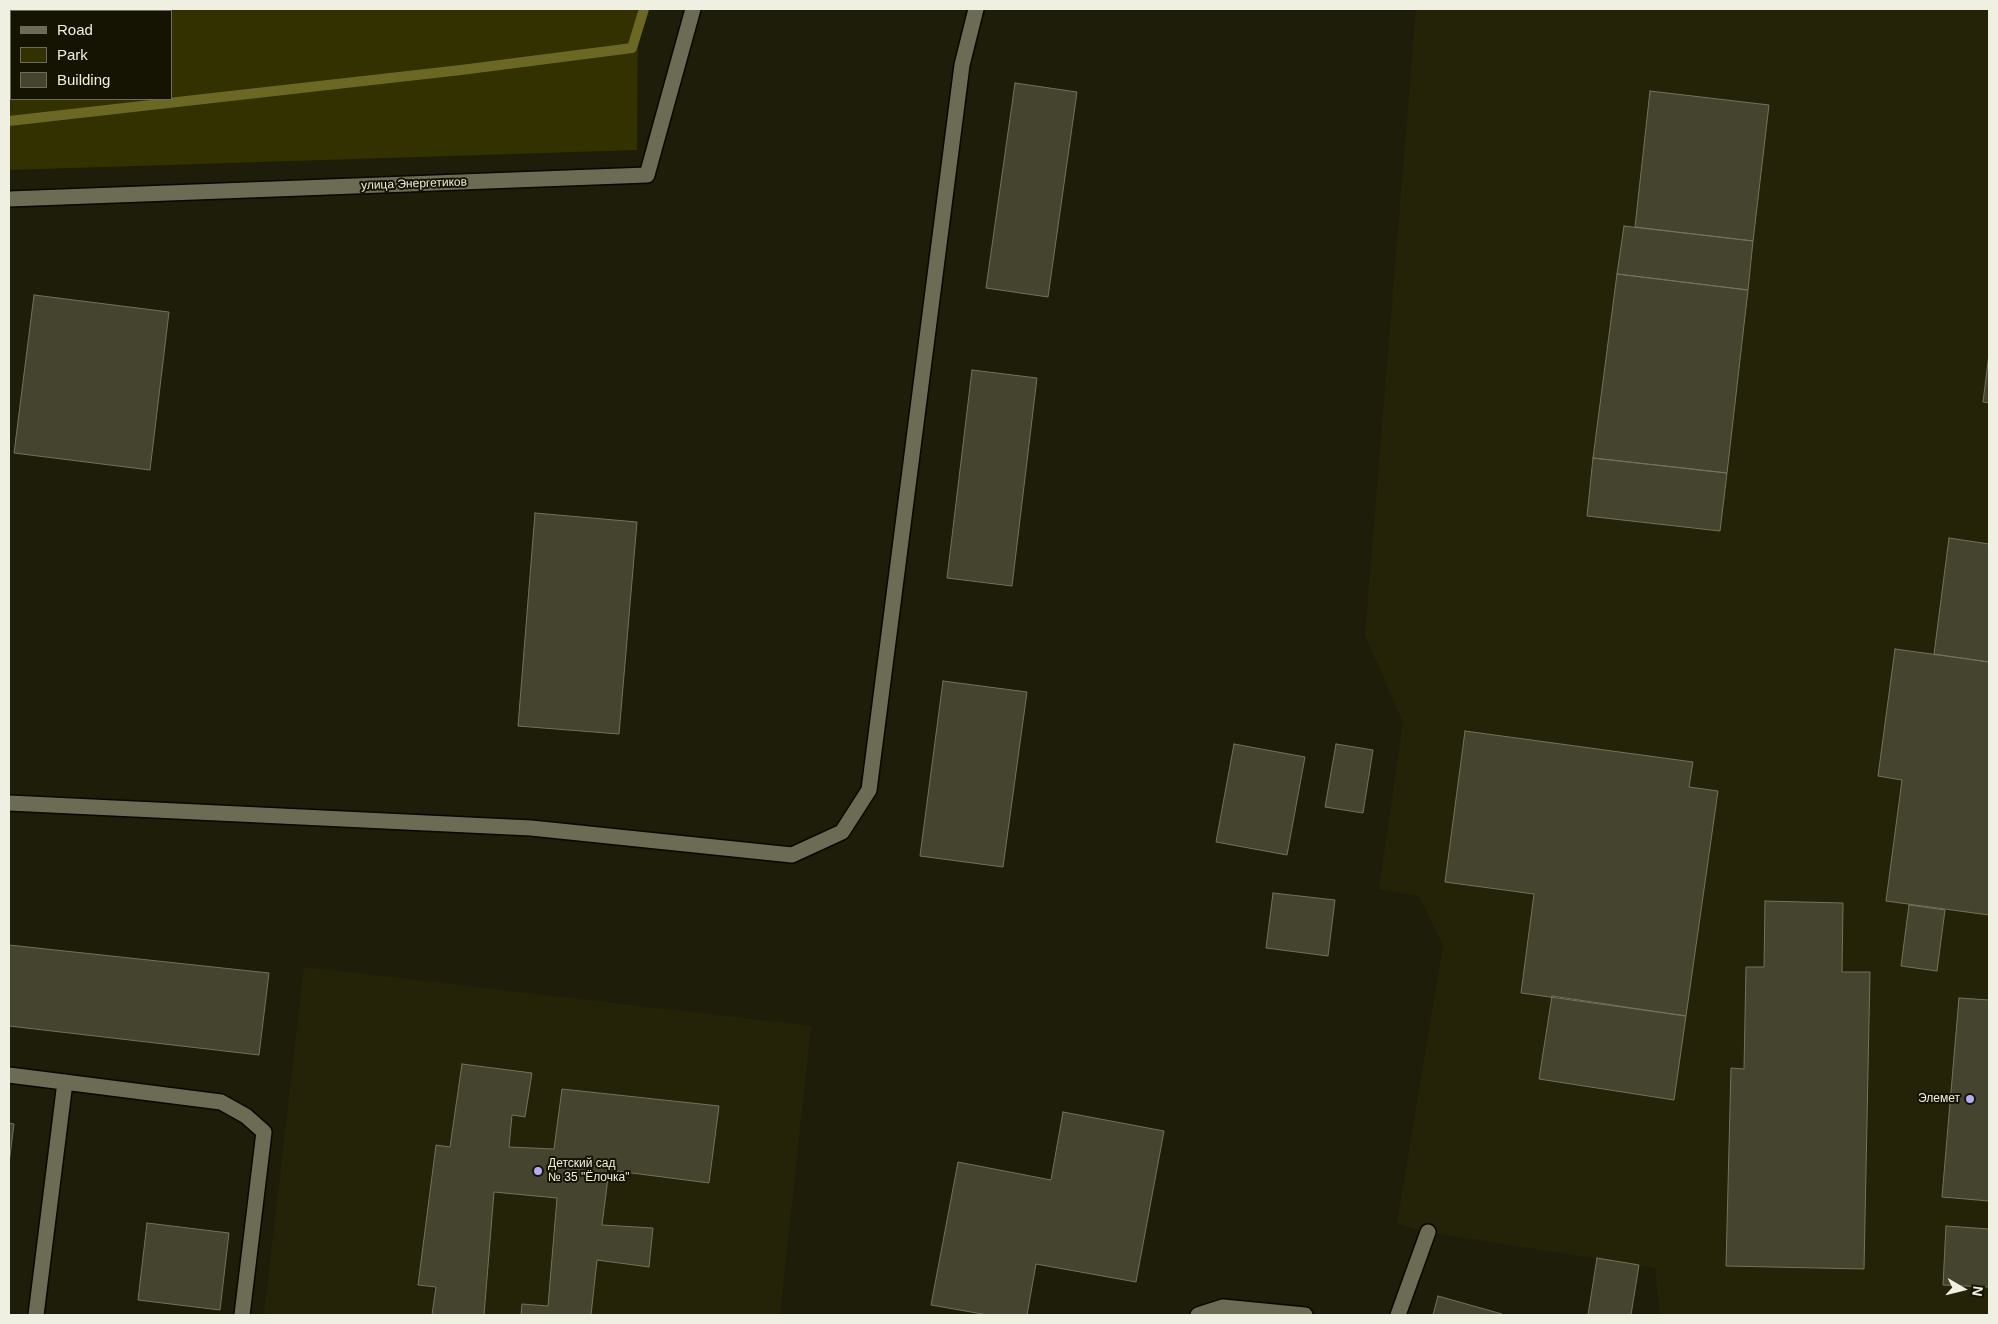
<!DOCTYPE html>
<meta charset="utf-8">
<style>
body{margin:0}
#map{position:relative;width:1998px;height:1324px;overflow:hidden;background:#1e1d09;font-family:Arial,sans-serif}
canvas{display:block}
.frame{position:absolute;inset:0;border:10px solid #efefe2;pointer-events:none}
.legend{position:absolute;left:10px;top:10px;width:162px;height:90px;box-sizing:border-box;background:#151402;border:1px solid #6c6c5c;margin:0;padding:6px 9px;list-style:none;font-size:15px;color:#efefe2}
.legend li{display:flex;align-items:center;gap:10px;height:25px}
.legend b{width:25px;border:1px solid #6c6c5c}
.north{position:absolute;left:1938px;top:1264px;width:50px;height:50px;-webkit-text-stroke:4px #151402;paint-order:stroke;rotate:98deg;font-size:14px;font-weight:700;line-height:20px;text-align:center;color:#efefe2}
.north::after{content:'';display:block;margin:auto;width:18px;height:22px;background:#efefe2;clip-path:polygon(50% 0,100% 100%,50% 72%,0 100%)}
</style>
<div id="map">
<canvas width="1998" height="1324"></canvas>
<div class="frame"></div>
<ul class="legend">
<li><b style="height:6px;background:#6c6c55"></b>Road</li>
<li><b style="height:14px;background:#333100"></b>Park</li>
<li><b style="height:14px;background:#44442f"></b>Building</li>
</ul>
<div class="north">N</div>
</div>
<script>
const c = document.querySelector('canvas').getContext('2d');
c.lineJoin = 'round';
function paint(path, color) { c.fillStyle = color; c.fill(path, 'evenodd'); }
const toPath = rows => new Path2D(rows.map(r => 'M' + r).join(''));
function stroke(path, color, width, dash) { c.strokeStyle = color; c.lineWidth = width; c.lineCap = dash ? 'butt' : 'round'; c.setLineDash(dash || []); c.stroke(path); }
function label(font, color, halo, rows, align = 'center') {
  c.font = font + ' Arial,sans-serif'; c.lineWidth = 4; c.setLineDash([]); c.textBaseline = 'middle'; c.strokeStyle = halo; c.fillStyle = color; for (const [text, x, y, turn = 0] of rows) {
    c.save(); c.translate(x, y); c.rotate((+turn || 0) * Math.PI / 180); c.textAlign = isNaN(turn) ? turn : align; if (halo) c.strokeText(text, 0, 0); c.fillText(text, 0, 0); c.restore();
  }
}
const built = toPath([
 [1416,9,1989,9,1989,1315,1660,1315,1655,1268,1428,1232,1397,1224,1443,945,1419,896,1379,889,1403,723,1365,635],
 [304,967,811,1026,780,1315,264,1315]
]);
const green = toPath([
 [9,9,638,9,637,150,9,170],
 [11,11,171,11,171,99,11,99]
]);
const stream = toPath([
 [9,121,461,70,632,48,644,9]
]);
const building = toPath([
 [1015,83,1077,92,1048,297,986,288,1015,83],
 [1650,91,1769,105,1753,241,1635,227,1650,91],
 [1624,226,1753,241,1748,290,1617,274,1624,226],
 [1617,274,1748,290,1727,473,1593,458,1617,274],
 [34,295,169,312,150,470,14,453,34,295],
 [1989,354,1989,403,1983,402,1989,354],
 [972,370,1037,378,1012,586,947,578,972,370],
 [1593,458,1727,473,1720,531,1587,516,1593,458],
 [535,513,637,522,619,734,518,726,535,513],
 [1949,538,1989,544,1989,662,1934,654,1949,538],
 [1895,649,1989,662,1989,915,1886,901,1902,780,1878,776,1895,649],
 [943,681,1027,692,1003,867,920,856,943,681],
 [1465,731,1693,762,1689,787,1718,791,1686,1016,1521,993,1534,894,1445,882,1465,731],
 [1234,744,1305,757,1287,855,1216,842,1234,744],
 [1336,744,1373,750,1363,813,1325,807,1336,744],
 [1273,893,1335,900,1328,956,1266,948,1273,893],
 [1765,901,1843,903,1842,972,1870,972,1864,1269,1726,1266,1731,1068,1744,1069,1746,967,1764,967,1765,901],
 [1909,905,1945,910,1937,971,1901,966,1909,905],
 [9,945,269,973,259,1055,9,1026,9,945],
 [1552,996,1686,1016,1674,1100,1539,1079,1552,996],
 [1959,998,1989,1000,1989,1201,1942,1197,1959,998],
 [462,1064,532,1073,525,1117,512,1115,509,1147,554,1149,562,1089,719,1106,709,1183,609,1170,602,1225,653,1228,649,1267,597,1260,591,1315,593,1315,521,1315,522,1304,548,1306,557,1198,494,1192,484,1315,432,1315,436,1287,418,1285,436,1145,450,1147,462,1064],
 [1063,1112,1164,1131,1136,1282,1036,1264,1027,1315,988,1315,931,1305,958,1162,1051,1180,1063,1112],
 [9,1123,14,1124,9,1163,9,1123],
 [147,1223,229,1233,220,1310,138,1300,147,1223],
 [1946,1226,1989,1229,1989,1287,1943,1285,1946,1226],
 [1597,1258,1639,1265,1631,1315,1588,1315,1597,1258],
 [1438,1296,1502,1314,1502,1315,1433,1315,1438,1296]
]);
const minor = toPath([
 [9,199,647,175,693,9],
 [9,803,531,828,792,855,842,832,869,790,962,65,976,9],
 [9,1075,221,1102,246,1116,264,1132,242,1315],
 [36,1315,65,1082],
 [1198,1315,1223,1307,1305,1315],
 [1398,1315,1428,1232]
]);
const markers = [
 [1970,1099,5,"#b3adf9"],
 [538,1171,5,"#b3adf9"]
];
const streetNames = [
 ["улица Энергетиков",414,184,-2]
];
const poiNames = [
 ["Элемет",1960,1099],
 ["Детский сад",548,1164,"left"],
 ["№ 35 \"Ёлочка\"",548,1178,"left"]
];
paint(built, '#242307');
paint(green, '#333100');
stroke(stream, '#6a6823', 10);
paint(building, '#44442f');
stroke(building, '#73735c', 1);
stroke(minor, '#080700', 18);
stroke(minor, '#6c6c55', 15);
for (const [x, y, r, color] of markers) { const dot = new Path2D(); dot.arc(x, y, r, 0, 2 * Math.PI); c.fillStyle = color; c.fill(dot); stroke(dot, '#151402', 2); }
label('12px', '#efefe2', '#151402', streetNames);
label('12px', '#efefe2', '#151402', poiNames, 'right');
</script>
